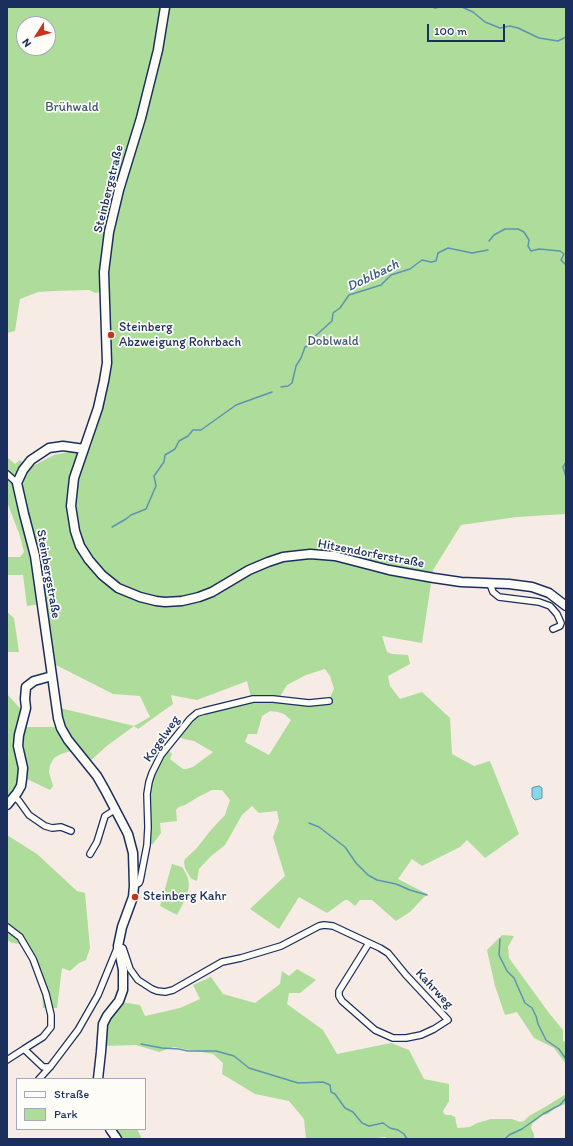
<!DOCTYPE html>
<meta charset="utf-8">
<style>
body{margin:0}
#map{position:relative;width:573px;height:1146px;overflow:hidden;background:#f7ebe5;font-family:Itim,sans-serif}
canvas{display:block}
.frame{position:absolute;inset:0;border:8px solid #1b2f5e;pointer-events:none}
.legend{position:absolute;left:16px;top:1078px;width:130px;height:52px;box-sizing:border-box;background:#fdfcf7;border:1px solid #a3aaba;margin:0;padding:5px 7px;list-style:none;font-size:12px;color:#1b2f5e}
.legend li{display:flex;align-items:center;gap:8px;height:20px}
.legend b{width:20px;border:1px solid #a3aaba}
.north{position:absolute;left:16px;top:16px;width:40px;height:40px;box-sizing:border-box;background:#fdfcf7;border:1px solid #a3aaba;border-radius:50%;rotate:234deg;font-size:11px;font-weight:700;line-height:16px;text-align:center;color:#1b2f5e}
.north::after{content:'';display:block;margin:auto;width:14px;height:18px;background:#c8321e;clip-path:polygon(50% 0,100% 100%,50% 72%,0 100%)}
.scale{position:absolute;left:427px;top:24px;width:78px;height:18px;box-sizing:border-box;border:2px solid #1b2f5e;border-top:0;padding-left:5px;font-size:12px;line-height:14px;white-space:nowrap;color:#1b2f5e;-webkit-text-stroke:3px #fdfcf7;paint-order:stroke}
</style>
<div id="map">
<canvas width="573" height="1146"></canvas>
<div class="frame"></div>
<ul class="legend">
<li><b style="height:5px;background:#fdfcf7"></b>Straße</li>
<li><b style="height:11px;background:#aedc9b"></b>Park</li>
</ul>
<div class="north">N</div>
<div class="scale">100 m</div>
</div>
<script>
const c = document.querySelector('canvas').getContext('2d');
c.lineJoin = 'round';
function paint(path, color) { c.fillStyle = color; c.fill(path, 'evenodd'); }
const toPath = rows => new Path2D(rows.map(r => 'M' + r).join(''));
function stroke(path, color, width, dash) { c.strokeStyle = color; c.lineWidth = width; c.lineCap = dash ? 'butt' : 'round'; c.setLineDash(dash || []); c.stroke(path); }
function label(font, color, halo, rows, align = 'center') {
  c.font = font + ' Itim,sans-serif'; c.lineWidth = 3.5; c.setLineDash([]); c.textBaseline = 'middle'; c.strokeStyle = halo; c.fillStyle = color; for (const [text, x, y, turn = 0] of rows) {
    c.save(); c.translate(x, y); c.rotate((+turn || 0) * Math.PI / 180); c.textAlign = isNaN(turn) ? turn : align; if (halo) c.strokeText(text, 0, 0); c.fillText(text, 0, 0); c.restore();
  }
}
const green = toPath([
 [7,7,161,7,151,65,111,207,102,246,100,292,95,293,89,290,54,291,38,292,20,299,15,331,7,333],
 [24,24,48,24,48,48,24,48],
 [170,7,566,7,566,514,517,517,461,525,433,570,422,643,382,636,387,652,392,654,408,655,410,664,388,676,390,686,400,699,422,692,450,718,452,754,474,766,490,761,519,834,485,858,467,840,460,847,422,866,412,859,398,879,427,894,410,912,396,921,372,900,360,900,355,906,348,900,345,900,327,913,299,897,279,929,250,909,285,876,273,837,279,821,277,811,259,813,252,806,242,815,225,845,210,857,199,869,197,881,192,879,190,877,185,868,184,862,185,859,196,849,211,830,225,815,230,800,222,790,212,790,198,797,185,805,179,807,176,810,177,821,160,823,161,833,152,845,150,843,149,794,150,783,165,752,169,751,172,754,170,759,183,769,186,769,193,767,213,752,194,741,184,739,177,736,194,717,253,701,333,702,329,699,334,689,330,676,325,669,306,675,287,685,279,698,251,697,247,681,197,700,171,695,173,704,138,729,134,726,108,745,89,762,65,732,60,708,134,726,150,717,140,696,113,694,54,664,20,484,25,472,33,466,54,455,91,447,107,377,107,257,116,214,162,54],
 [270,711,278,712,284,714,291,720,269,755,245,742,248,734,257,734,262,716],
 [8,458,15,464,20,460,24,464,16,477,13,477,7,471,7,459],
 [7,478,16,486,16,499,30,544,40,604,27,606,23,575,8,575,7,590,7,557,20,557,24,552,20,536,7,502],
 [7,612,14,618,19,652,7,652],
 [7,694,26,715,26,727,57,727,66,742,71,751,61,754,54,758,50,765,49,772,53,786,50,790,27,779,7,809],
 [7,835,37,854,77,891,85,893,90,948,86,960,79,963,70,971,62,968,57,1008,43,1008,42,990,38,977,28,956,21,944,12,943,7,940],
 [172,864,182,867,184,870,188,878,189,885,187,896,177,915,160,906],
 [502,935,514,936,508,947,509,958,549,1013,563,1030,563,1041,566,1042,566,1064,554,1048,534,1038,517,1012,505,1015,495,986,487,950],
 [297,969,316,980,300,993,289,993,287,1004,323,1030,337,1054,391,1043,409,1050,424,1079,449,1084,449,1101,443,1111,444,1114,446,1115,451,1115,455,1117,457,1127,458,1128,470,1127,477,1123,491,1119,512,1119,520,1122,524,1121,529,1116,545,1107,566,1094,566,1104,556,1107,548,1114,543,1115,532,1124,531,1128,534,1134,534,1139,388,1139,385,1137,368,1139,306,1139,304,1119,289,1101,255,1094,222,1074,223,1063,213,1054,174,1047,159,1052,136,1045,104,1046,107,1021,121,1002,140,1005,145,1016,180,1008,200,999,193,985,211,977,223,994,255,1003,280,984,282,971,289,976],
 [113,1129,137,1129,142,1139,119,1139]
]);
const water = toPath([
 [539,786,542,788,542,798,539,799,535,800,532,797,532,788,534,787,539,786]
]);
const stream = toPath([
 [433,7,435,8,440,7],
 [462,7,473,12,485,22,500,28,510,26,518,28,539,38,558,41,566,37],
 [489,241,494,235,505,229,518,229,524,232,529,240,528,246,531,251,539,249,560,251,564,254,561,260,566,265],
 [281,387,288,386,292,383,296,366,301,358,305,347,311,344,313,338,332,321,333,313,340,308,349,295,381,285,391,275,410,269,422,260,431,262,436,261,438,253,448,248,472,253,488,250],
 [566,462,563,467,566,477],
 [112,527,126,519,131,515,146,509,156,486,154,476,164,462,165,455,175,449,179,441,188,436,193,430,201,430,236,405,272,392],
 [309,823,319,827,345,847,356,863,368,875,377,880,396,884,410,890,427,895],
 [500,939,499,955,507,971,514,978,525,1003,532,1008,536,1016,538,1024,546,1040,559,1049,566,1059],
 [141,1044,162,1048,179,1049,188,1051,216,1051,234,1056,249,1068,298,1083,323,1082,330,1085,331,1092,335,1094,345,1108,353,1112,362,1123,369,1126,383,1123,390,1128,398,1130,404,1134,407,1139],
 [505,1139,509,1135,522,1129,543,1114,556,1107,560,1105,566,1098]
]);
const street = toPath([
 [7,474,17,483],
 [490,584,493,592,499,597,539,602,550,606,557,614,561,623,560,626,553,629],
 [14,796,19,801,29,815,45,826,52,828,61,827,71,831],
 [90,854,97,842,105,816,116,809],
 [134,886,139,883,140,881,147,845,148,827,147,794,149,782,152,773,161,755,190,719,197,713,204,711,253,699,273,699,309,703,329,701],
 [7,927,20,937,33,959,46,994,51,1015,51,1027,43,1037,24,1049],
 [7,1060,24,1049,43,1067,50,1067],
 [39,1079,50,1067,78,1030,98,995,118,946,123,948,130,969,138,980,152,989,157,991,165,992,173,990,222,962,241,958,281,946,319,926,324,925,333,926,380,948,388,953,406,975,448,1020,434,1029,421,1035,406,1038,393,1038,375,1030,342,1001,339,996,339,991,369,943]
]);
const secondary = toPath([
 [165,7,158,50,141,118,119,190,109,232,104,272,107,363,104,381,98,408,74,478,73,487,71,506,75,531,80,546,89,560,102,575,118,588,140,597,156,601,165,602,182,601,199,597,212,592,249,570,268,562,283,557,310,554,335,556,389,570,434,578,461,582,509,584,532,587,549,593,566,606],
 [84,449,63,446,49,448,31,460,23,470,17,483,24,514,35,556,58,718,61,728,68,740,97,776,105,790,128,834,133,853,134,886,133,897,122,927,118,946,123,970,123,990,119,1001,107,1016,103,1024,101,1052,98,1079],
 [7,805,17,793,21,786,22,779,23,768,18,746,19,735,26,708,25,699,26,687,34,681,52,676],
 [110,1129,117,1139]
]);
const markers = [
 [111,335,4,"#c8321e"],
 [135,897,4,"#c8321e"]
];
const parkNames = [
 ["Brühwald",72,108],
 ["Doblwald",333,342]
];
const streetNames = [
 ["Steinbergstraße",109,189,-76],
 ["Hitzendorferstraße",371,554,11],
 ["Steinbergstraße",48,574,80],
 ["Kogelweg",162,739,-55],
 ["Kahrweg",434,989,47]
];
const poiNames = [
 ["Steinberg",119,328],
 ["Abzweigung Rohrbach",119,343],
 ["Steinberg Kahr",143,897]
];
const waterNames = [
 ["Doblbach",373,276,-26]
];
paint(green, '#aedc9b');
paint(water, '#89d8e6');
stroke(water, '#5d94b0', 1);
stroke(stream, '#5d94b0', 1.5);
stroke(street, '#1b2f5e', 8);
stroke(secondary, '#1b2f5e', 11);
stroke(street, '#fdfcf7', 5.5);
stroke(secondary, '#fdfcf7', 8);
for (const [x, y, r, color] of markers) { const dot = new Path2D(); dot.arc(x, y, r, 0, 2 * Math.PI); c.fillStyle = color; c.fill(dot); stroke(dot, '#fdfcf7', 1.5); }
label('13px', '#405a6d', '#fdfcf7', parkNames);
label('13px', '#1b2f5e', '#fdfcf7', streetNames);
label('13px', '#1b2f5e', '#fdfcf7', poiNames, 'left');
label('italic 14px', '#365980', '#fdfcf7', waterNames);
</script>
